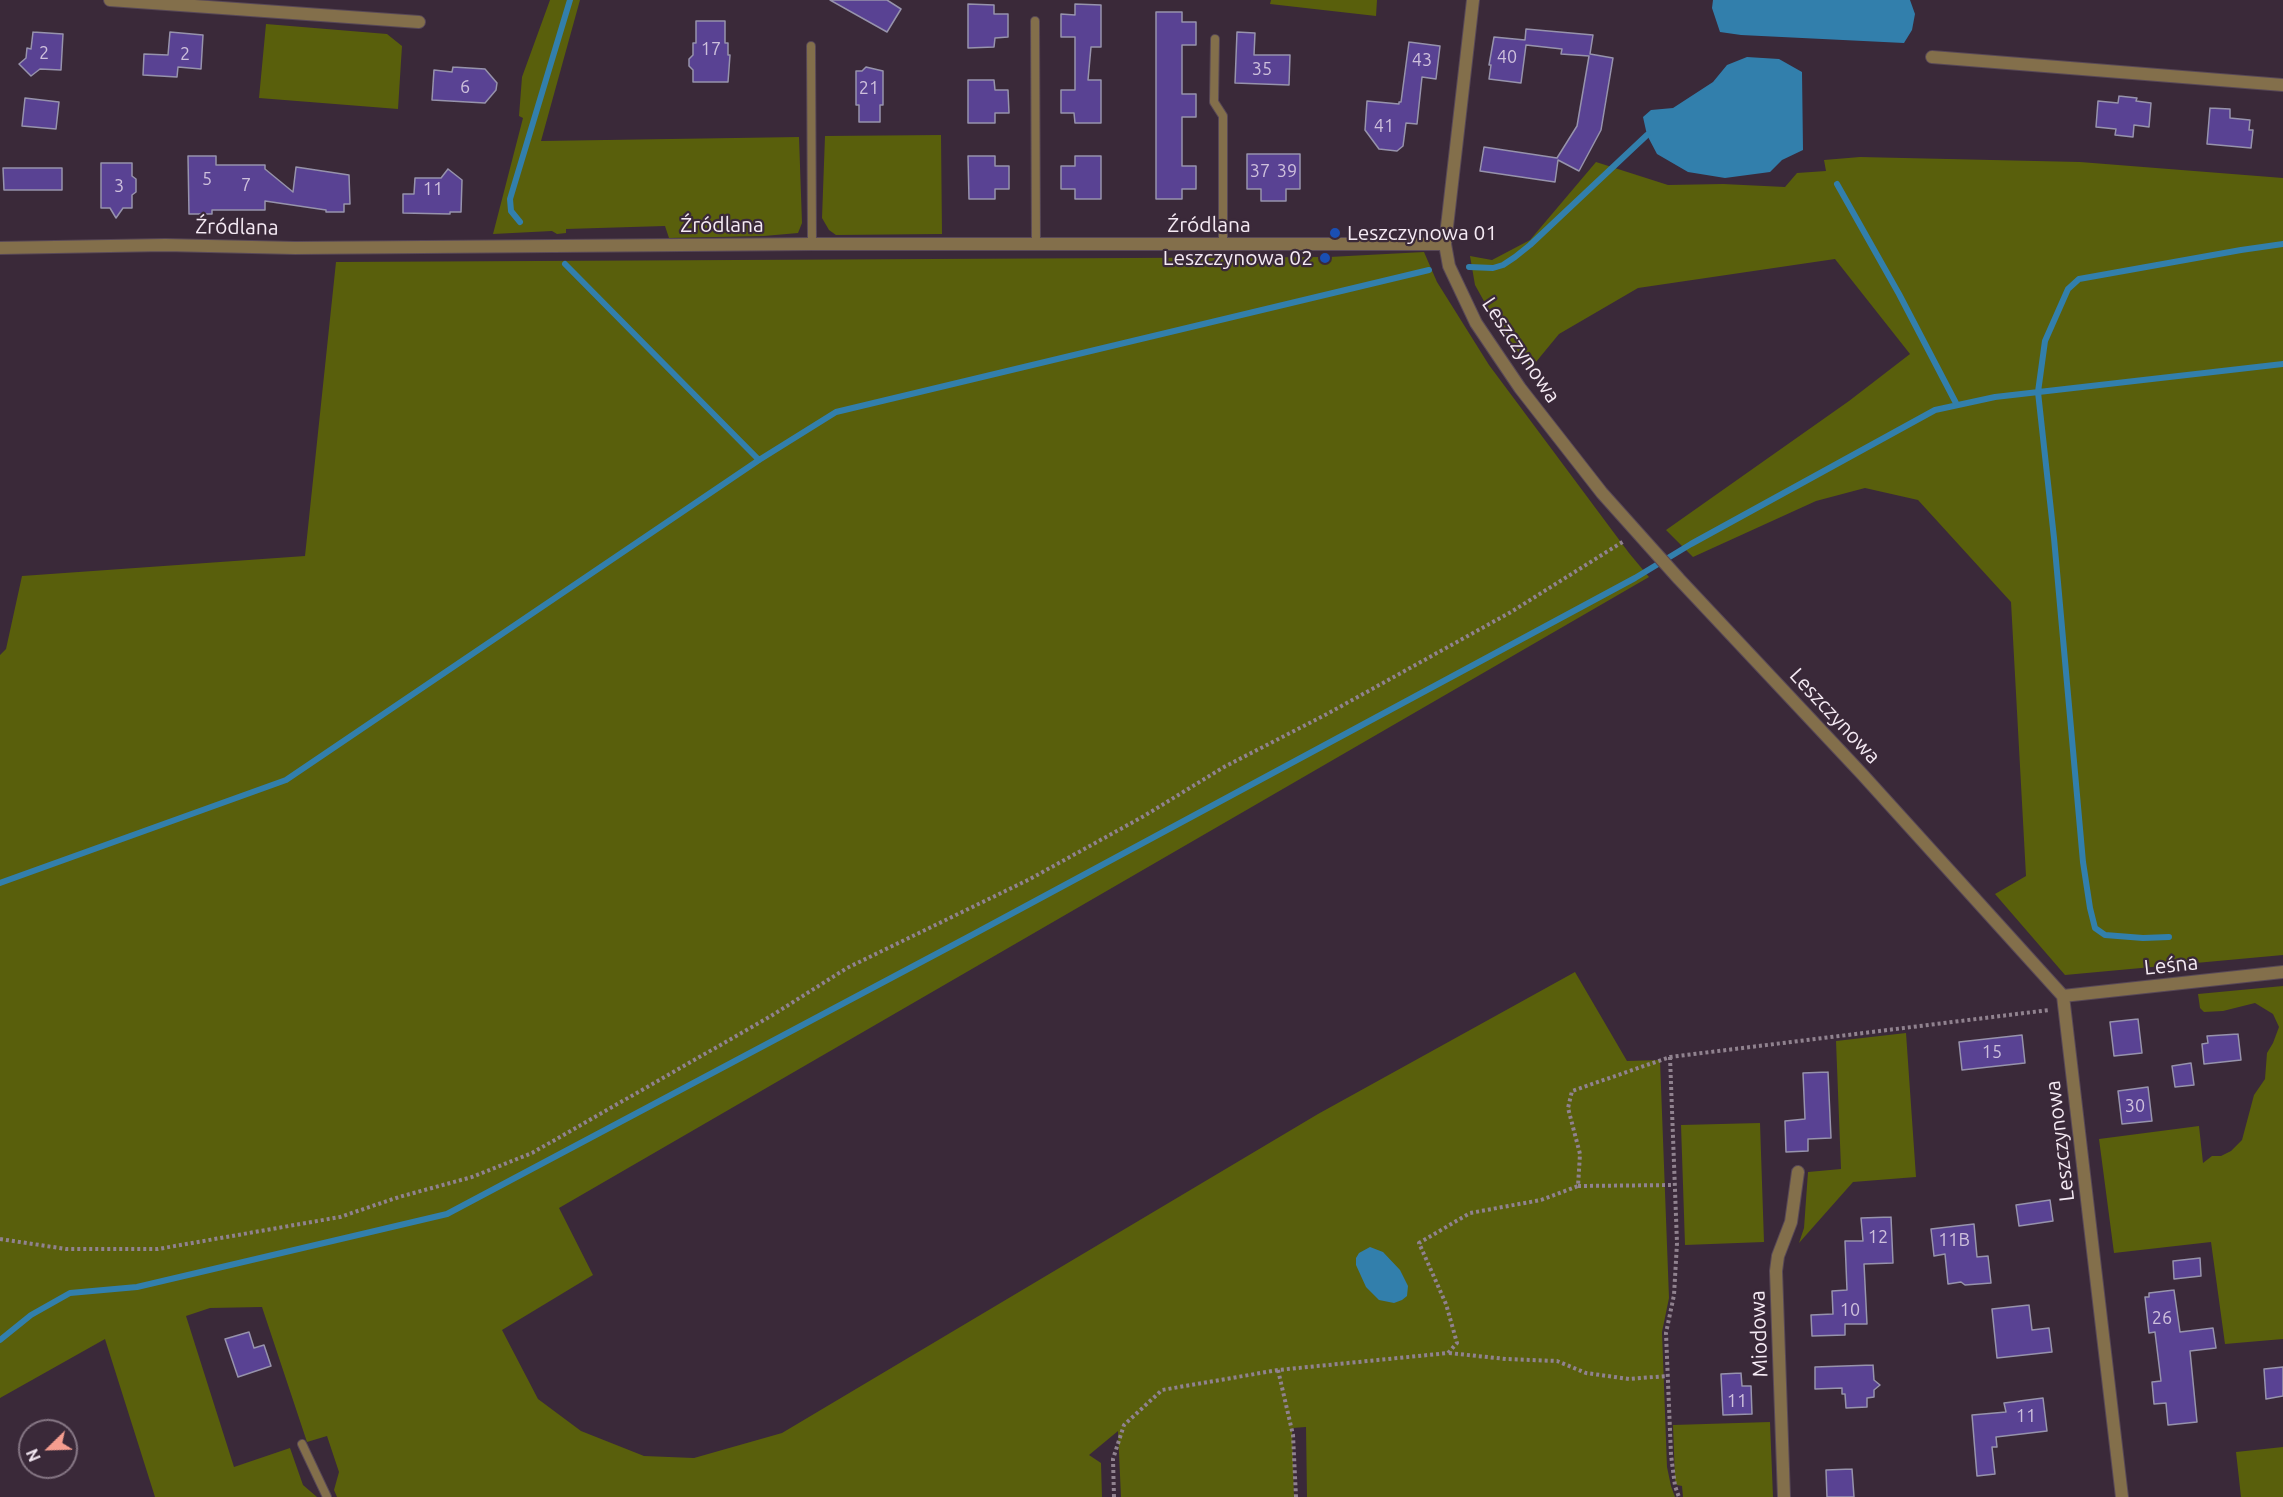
<!DOCTYPE html>
<meta charset="utf-8">
<style>
body{margin:0}
#map{position:relative;width:2283px;height:1497px;overflow:hidden;background:#3a2939;font-family:Ubuntu,sans-serif}
canvas{display:block}
.north{position:absolute;left:18px;top:1419px;width:60px;height:60px;box-sizing:border-box;background:#3a2939;border:2px solid #857684;border-radius:50%;rotate:247deg;font-size:16px;font-weight:700;line-height:24px;text-align:center;color:#f5eaf4}
.north::after{content:'';display:block;margin:auto;width:21px;height:27px;background:#f59d8f;clip-path:polygon(50% 0,100% 100%,50% 72%,0 100%)}
</style>
<div id="map">
<canvas width="2283" height="1497"></canvas>
<div class="north">N</div>
</div>
<script>
const c = document.querySelector('canvas').getContext('2d');
c.lineJoin = 'round';
function paint(path, color) { c.fillStyle = color; c.fill(path, 'evenodd'); }
const toPath = rows => new Path2D(rows.map(r => 'M' + r).join(''));
function stroke(path, color, width, dash) { c.strokeStyle = color; c.lineWidth = width; c.lineCap = dash ? 'butt' : 'round'; c.setLineDash(dash || []); c.stroke(path); }
function label(font, color, halo, rows, align = 'center') {
  c.font = font + ' Ubuntu,sans-serif'; c.lineWidth = 4.5; c.setLineDash([]); c.textBaseline = 'middle'; c.strokeStyle = halo; c.fillStyle = color; for (const [text, x, y, turn = 0] of rows) {
    c.save(); c.translate(x, y); c.rotate((+turn || 0) * Math.PI / 180); c.textAlign = isNaN(turn) ? turn : align; if (halo) c.strokeText(text, 0, 0); c.fillText(text, 0, 0); c.restore();
  }
}
const green = toPath([
 [550,0,580,0,541,141,799,137,802,223,798,233,764,236,669,238,665,226,566,229,566,233,557,234,552,231,493,234,523,118,519,116,522,77],
 [1271,0,1377,0,1376,16,1270,4],
 [266,24,387,34,402,46,398,109,259,98],
 [941,135,942,234,836,235,829,230,822,218,825,136],
 [1860,157,2080,162,2283,178,2283,955,2065,975,1995,894,2026,876,2011,602,1918,500,1865,488,1816,501,1693,557,1666,530,1849,401,1910,354,1835,259,1638,288,1559,334,1531,368,1500,330,1475,285,1470,256,1492,260,1530,240,1596,162,1668,185,1723,184,1785,187,1797,173,1826,171,1824,160],
 [1424,252,1437,282,1489,365,1629,553,1649,577,559,1208,593,1275,502,1330,538,1399,581,1431,644,1456,694,1458,782,1433,1318,1114,1575,972,1627,1061,1660,1060,1669,1298,1662,1332,1667,1467,1671,1486,1675,1497,1307,1497,1306,1427,1292,1428,1294,1497,1121,1497,1118,1431,1089,1455,1101,1463,1102,1497,337,1497,334,1490,339,1472,327,1436,307,1442,262,1307,210,1308,186,1316,234,1467,290,1448,303,1485,317,1497,155,1497,105,1339,0,1398,0,655,6,649,22,576,305,556,336,262,1329,257],
 [2283,986,2283,1339,2225,1344,2211,1242,2114,1253,2099,1139,2199,1126,2203,1163,2212,1156,2221,1156,2231,1151,2242,1140,2254,1095,2265,1079,2267,1053,2273,1043,2279,1027,2273,1014,2255,1003,2223,1011,2204,1012,2200,1008,2198,994],
 [1906,1033,1916,1177,1853,1182,1799,1243,1804,1228,1808,1172,1841,1169,1836,1041],
 [1760,1123,1764,1242,1685,1245,1681,1125],
 [1770,1422,1773,1497,1683,1497,1682,1486,1677,1485,1675,1480,1673,1425],
 [2283,1447,2283,1497,2241,1497,2236,1452]
]);
const water = toPath([
 [1713,0,1910,0,1915,14,1912,30,1904,43,1741,35,1720,32,1712,8],
 [1747,57,1779,59,1802,72,1803,150,1782,160,1770,172,1725,178,1688,172,1657,154,1647,135,1643,117,1651,110,1673,108,1713,82,1727,65],
 [1370,1247,1383,1252,1400,1270,1408,1286,1407,1296,1402,1300,1394,1303,1379,1300,1366,1287,1356,1265,1356,1258,1359,1253]
]);
const stream = toPath([
 [1837,184,1899,294,1957,405],
 [520,222,511,211,510,199,570,0],
 [565,264,759,460],
 [1469,267,1493,268,1503,265,1515,257,1530,245,1647,135],
 [0,883,286,780,759,460,836,412,1429,270],
 [2169,937,2143,938,2105,935,2095,928,2090,908,2083,862,2054,538,2038,392,2045,341,2068,289,2079,279,2241,250,2283,244],
 [0,1340,31,1315,70,1293,137,1287,447,1214,972,935,1635,578,1691,544,1935,410,1995,397,2283,364]
]);
const building = toPath([
 [830,0,887,0,901,9,887,32,830,0],
 [968,4,994,5,994,14,1008,14,1008,37,995,38,994,47,968,48,968,4],
 [1075,4,1101,5,1101,47,1091,47,1088,80,1101,80,1101,123,1075,123,1074,113,1061,113,1061,90,1075,90,1075,37,1061,37,1061,14,1075,15,1075,4],
 [1156,12,1182,12,1182,22,1196,22,1196,45,1182,45,1182,94,1196,94,1196,117,1182,117,1182,166,1196,166,1196,189,1182,189,1182,199,1156,199,1156,12],
 [696,21,725,21,725,43,728,43,728,55,730,55,728,82,693,82,693,70,689,66,689,59,693,55,693,43,696,43,696,21],
 [1526,29,1593,35,1590,54,1613,58,1601,130,1579,171,1558,160,1555,182,1480,171,1484,147,1557,158,1577,126,1589,56,1561,54,1562,49,1526,45,1521,83,1489,79,1491,65,1489,65,1494,37,1525,40,1526,29],
 [33,32,63,34,61,70,40,69,31,76,19,64,26,58,27,48,31,49,33,32],
 [170,32,203,35,201,69,178,67,177,77,143,75,144,54,168,55,170,32],
 [1237,32,1255,33,1254,55,1290,55,1289,85,1235,83,1237,32],
 [1409,42,1440,46,1436,79,1422,77,1417,124,1406,123,1403,146,1397,151,1379,149,1365,130,1367,101,1399,104,1399,102,1401,102,1409,42],
 [453,67,485,69,497,83,496,90,485,103,432,100,434,70,452,72,453,67],
 [866,67,883,71,883,105,880,105,880,122,859,122,859,105,856,105,856,71,862,71,866,67],
 [968,80,994,80,995,90,1008,90,1009,113,995,113,995,123,968,123,968,80],
 [2119,96,2137,98,2136,101,2151,103,2149,127,2134,125,2133,137,2115,135,2116,129,2096,127,2098,101,2118,103,2119,96],
 [25,98,59,102,56,129,22,126,25,98],
 [2210,108,2230,109,2230,118,2250,120,2249,130,2253,130,2251,148,2207,144,2210,108],
 [1247,154,1300,154,1300,189,1286,189,1286,201,1261,201,1261,189,1247,189,1247,154],
 [188,156,216,156,216,165,265,165,265,169,293,192,296,167,349,175,350,204,344,204,344,212,326,212,326,210,265,201,265,210,212,210,212,214,189,214,188,156],
 [968,156,995,156,995,166,1009,166,1009,189,995,189,995,199,969,199,968,156],
 [1075,156,1101,156,1101,199,1075,199,1075,189,1061,189,1061,166,1075,166,1075,156],
 [101,163,132,163,132,176,136,179,136,192,132,195,132,208,123,208,116,218,110,208,101,208,101,163],
 [3,168,62,168,62,190,4,190,3,168],
 [448,169,462,180,461,212,450,212,450,214,403,213,403,194,414,194,415,178,441,178,448,169],
 [2138,1019,2142,1053,2114,1056,2110,1022,2138,1019],
 [2238,1034,2241,1060,2204,1064,2202,1044,2208,1043,2207,1036,2238,1034],
 [2022,1035,2025,1063,1962,1070,1959,1042,2022,1035],
 [2191,1063,2194,1085,2175,1087,2172,1066,2191,1063],
 [1828,1072,1831,1138,1808,1139,1808,1151,1786,1152,1785,1121,1805,1119,1803,1073,1828,1072],
 [2148,1087,2152,1121,2122,1124,2118,1091,2148,1087],
 [2050,1200,2053,1221,2019,1226,2016,1205,2050,1200],
 [1891,1217,1893,1263,1864,1264,1867,1324,1845,1324,1845,1335,1812,1336,1811,1315,1833,1314,1832,1291,1847,1290,1845,1241,1863,1241,1861,1218,1891,1217],
 [1974,1224,1977,1257,1988,1256,1991,1283,1965,1285,1961,1282,1948,1284,1945,1254,1934,1256,1931,1229,1974,1224],
 [2200,1258,2201,1276,2174,1279,2173,1261,2200,1258],
 [2174,1290,2180,1332,2213,1328,2216,1348,2190,1351,2197,1422,2168,1425,2166,1403,2154,1404,2152,1382,2161,1381,2155,1332,2149,1333,2145,1297,2149,1297,2149,1293,2174,1290],
 [2029,1305,2032,1330,2049,1328,2052,1352,1997,1358,1992,1309,2029,1305],
 [249,1332,254,1348,264,1345,271,1366,238,1377,225,1339,249,1332],
 [1873,1365,1874,1380,1880,1385,1874,1390,1874,1397,1867,1398,1867,1407,1846,1408,1845,1394,1842,1394,1842,1388,1815,1389,1815,1367,1873,1365],
 [2283,1367,2283,1396,2266,1399,2264,1369,2283,1367],
 [1741,1373,1742,1386,1751,1386,1752,1414,1723,1415,1721,1374,1741,1373],
 [2043,1398,2047,1431,1996,1437,1997,1447,1992,1447,1995,1474,1977,1476,1972,1415,2006,1412,2004,1403,2043,1398],
 [1852,1469,1854,1497,1827,1497,1826,1470,1852,1469]
]);
const path = toPath([
 [1670,1057,1677,1243,1674,1295,1666,1333,1671,1455,1675,1486,1679,1497],
 [1578,1186,1674,1185],
 [0,1239,66,1249,158,1249,340,1217,399,1197,472,1177,532,1153,771,1016,847,968,1030,879,1144,816,1224,767,1327,714,1511,612,1624,541],
 [1449,1353,1506,1359,1557,1361,1586,1373,1629,1379,1667,1376],
 [1278,1370,1293,1435,1296,1497],
 [1114,1497,1113,1459,1124,1425,1162,1390,1278,1370,1448,1353,1457,1343,1446,1304,1419,1243,1470,1213,1541,1200,1578,1186,1580,1154,1568,1108,1572,1091,1670,1057,2049,1010]
]);
const lane = toPath([
 [1035,21,1036,244],
 [1215,39,1214,102,1223,116,1223,244],
 [811,46,812,244],
 [302,1444,327,1497]
]);
const street = toPath([
 [110,0,419,22],
 [1473,0,1445,244,1449,266,1476,323,1520,388,1602,493,1679,579,1862,774,2063,996,2122,1497],
 [1932,57,2283,85],
 [0,248,165,245,295,248,812,244,1445,244],
 [2063,996,2283,972],
 [1784,1497,1776,1271,1778,1256,1791,1222,1798,1172]
]);
const markers = [
 [1335,233,6,"#1a4fb4"],
 [1325,258,6,"#1a4fb4"]
];
const numberNames = [
 ["17",711,49],
 ["2",44,53],
 ["2",185,54],
 ["40",1507,57],
 ["43",1422,60],
 ["35",1262,69],
 ["6",465,87],
 ["21",869,88],
 ["41",1384,126],
 ["37",1260,171],
 ["39",1287,171],
 ["5",207,179],
 ["7",246,185],
 ["3",119,186],
 ["11",433,189],
 ["15",1992,1052],
 ["30",2135,1106],
 ["12",1878,1237],
 ["11B",1954,1240],
 ["10",1850,1310],
 ["26",2162,1318],
 ["11",1737,1401],
 ["11",2026,1416]
];
const streetNames = [
 ["Źródlana",722,225],
 ["Źródlana",1209,225],
 ["Źródlana",237,227,1],
 ["Leszczynowa",1521,350,56],
 ["Leszczynowa",1835,716,47],
 ["Leśna",2171,965,-6],
 ["Leszczynowa",2060,1141,-97],
 ["Miodowa",1759,1334,-92]
];
const poiNames = [
 ["Leszczynowa 01",1347,233],
 ["Leszczynowa 02",1313,258,"right"]
];
paint(green, '#595f0c');
paint(water, '#327fac');
stroke(stream, '#327fac', 6);
paint(building, '#594293');
stroke(building, '#9793ac', 1.5);
stroke(lane, '#584857', 10);
stroke(street, '#584857', 14);
stroke(path, '#90828f', 4, [3, 3]);
stroke(lane, '#836f4b', 8);
stroke(street, '#836f4b', 12);
for (const [x, y, r, color] of markers) { const dot = new Path2D(); dot.arc(x, y, r, 0, 2 * Math.PI); c.fillStyle = color; c.fill(dot); stroke(dot, '#3a2939', 2); }
label('18px', '#cec0dc', null, numberNames);
label('21px', '#f5eaf4', '#3a2939', streetNames);
label('21px', '#f5eaf4', '#3a2939', poiNames, 'left');
</script>
